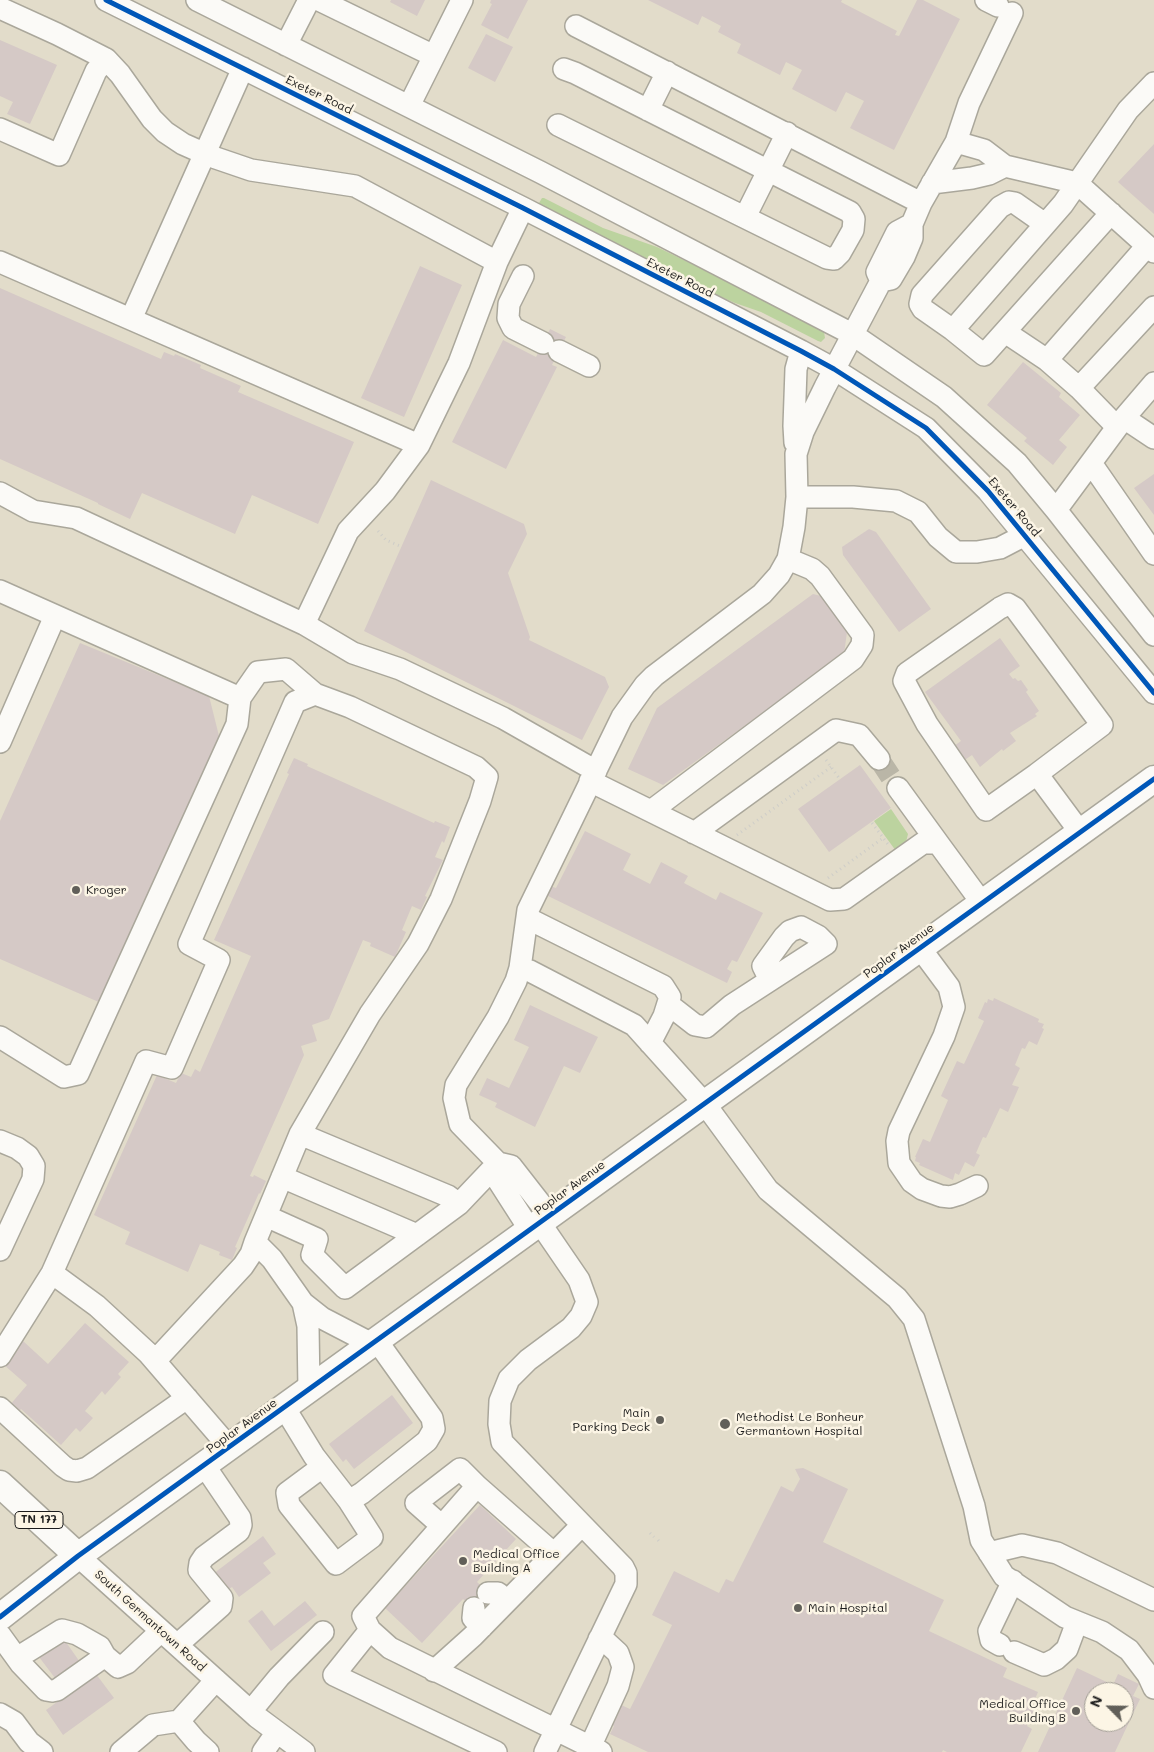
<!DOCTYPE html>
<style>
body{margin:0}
#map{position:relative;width:1154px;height:1752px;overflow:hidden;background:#e2dcca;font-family:Mali,sans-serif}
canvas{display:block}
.north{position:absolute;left:1084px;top:1682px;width:50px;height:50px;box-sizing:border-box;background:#fcf5e5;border:1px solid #a29e95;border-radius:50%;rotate:293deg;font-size:14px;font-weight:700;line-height:20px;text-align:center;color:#1c1c1c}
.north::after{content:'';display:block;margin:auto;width:18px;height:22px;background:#615f59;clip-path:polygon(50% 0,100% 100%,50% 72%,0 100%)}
</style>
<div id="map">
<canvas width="1154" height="1752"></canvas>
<div class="north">N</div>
</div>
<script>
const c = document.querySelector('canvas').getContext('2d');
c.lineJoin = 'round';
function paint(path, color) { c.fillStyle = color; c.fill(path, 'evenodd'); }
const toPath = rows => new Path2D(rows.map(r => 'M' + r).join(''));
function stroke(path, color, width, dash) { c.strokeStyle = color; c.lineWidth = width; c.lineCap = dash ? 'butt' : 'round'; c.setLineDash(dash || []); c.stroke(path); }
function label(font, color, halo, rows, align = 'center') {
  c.font = font + ' Mali,sans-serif'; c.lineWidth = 5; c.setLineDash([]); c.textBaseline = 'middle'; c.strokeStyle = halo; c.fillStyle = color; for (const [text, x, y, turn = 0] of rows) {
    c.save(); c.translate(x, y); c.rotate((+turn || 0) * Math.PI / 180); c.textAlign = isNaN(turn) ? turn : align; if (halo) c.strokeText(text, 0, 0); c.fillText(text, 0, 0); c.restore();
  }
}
const green = toPath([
 [542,198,544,198,603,228,657,247,694,265,824,332,825,338,821,342,818,341,761,312,735,303,667,273,539,207,539,203],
 [891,809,908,834,906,842,896,851,874,821]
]);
const building = toPath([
 [391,0,425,0,417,16,390,2],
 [491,0,528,0,508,39,481,25,492,4,490,3],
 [648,0,842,0,841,2,897,31,895,35,899,36,917,0,923,0,960,19,894,150,850,128,864,101,846,92,836,112,792,89,802,70,786,62,780,75,737,53,741,44,718,32,721,26,702,16,698,25],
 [486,34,513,47,495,82,468,68],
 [0,40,57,65,30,124,7,114,13,102,0,96],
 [1154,144,1154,214,1118,182],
 [420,266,462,285,404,417,361,398],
 [0,288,161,359,164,352,174,356,175,354,201,365,200,368,241,386,238,392,354,442,318,524,252,495,235,534,142,493,130,519,98,504,98,503,0,459],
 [550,329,566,337,552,365,557,367,506,469,452,442,503,340,536,357],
 [1023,362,1061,393,1059,397,1080,415,1059,440,1067,447,1053,465,1024,441,1027,438,987,405],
 [1154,474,1154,515,1134,488],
 [431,480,524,524,527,534,508,573,530,637,529,640,605,677,609,687,582,740,364,631],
 [869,529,876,532,931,609,899,632,843,555,842,547],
 [813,594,821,596,847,632,844,654,663,785,628,769,657,708],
 [1000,638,1020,666,1009,674,1013,679,1015,678,1018,681,1021,680,1028,690,1026,692,1039,711,1035,714,1037,716,1010,733,1016,741,1003,751,1002,749,980,767,972,755,957,765,947,751,961,741,925,692],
 [80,643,209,696,220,740,101,1003,0,959,0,821],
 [294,758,308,764,307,766,434,823,435,821,450,827,444,843,442,841,435,857,443,860,425,896,427,897,421,910,412,906,402,930,406,932,395,957,370,946,371,943,363,940,329,1019,312,1025,317,1041,301,1046,304,1055,250,1176,253,1177,254,1175,266,1181,260,1194,259,1193,235,1247,237,1248,232,1260,219,1255,220,1252,200,1244,188,1272,125,1244,130,1232,94,1215,157,1075,176,1083,181,1073,191,1077,195,1069,200,1072,251,956,214,940,289,774,287,773],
 [860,765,891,808,829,852,798,809],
 [585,831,631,854,623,870,650,884,661,862,688,876,684,883,716,900,720,892,763,913,737,962,732,960,727,969,732,972,727,983,546,895,550,886,556,888],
 [994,998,1039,1019,1038,1022,1044,1024,1042,1028,1044,1029,1037,1045,1029,1041,1025,1049,1022,1048,1015,1065,1020,1068,1012,1085,1019,1087,1008,1112,1000,1108,986,1138,983,1137,976,1153,980,1155,974,1167,965,1162,959,1175,955,1173,953,1180,919,1165,920,1163,915,1161,916,1157,915,1157,923,1139,930,1142,948,1100,941,1096,957,1061,964,1064,984,1021,978,1018,985,1002,987,1003,988,999,993,1001],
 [530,1005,598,1037,580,1073,564,1066,535,1127,495,1107,497,1103,479,1095,487,1078,509,1088,529,1047,514,1040],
 [85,1323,129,1362,118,1374,121,1377,105,1395,102,1391,85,1411,93,1418,80,1432,76,1428,61,1445,21,1409,17,1414,9,1406,27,1385,3,1364,23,1341,48,1364],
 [392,1395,413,1423,354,1469,346,1459,343,1462,329,1444],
 [803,1468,848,1489,823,1542,944,1600,929,1631,1007,1668,1003,1677,1038,1692,1033,1704,1036,1706,1027,1726,1032,1729,1021,1752,947,1752,943,1750,942,1752,648,1752,610,1734,614,1726,592,1716,601,1696,630,1709,672,1625,652,1615,674,1571,719,1593,726,1579,733,1582,781,1486,793,1492,800,1479,795,1469],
 [480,1505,516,1539,477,1582,495,1599,480,1614,463,1599,422,1643,385,1608],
 [263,1536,276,1554,263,1563,271,1573,239,1597,232,1587,226,1591,213,1574],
 [305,1601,317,1615,271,1651,248,1621,262,1610,274,1626],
 [61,1635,82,1665,58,1682,36,1653],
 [1077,1668,1113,1685,1118,1674,1139,1684,1133,1696,1140,1699,1115,1752,1038,1752],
 [1094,1692,1124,1692,1124,1722,1094,1722],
 [96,1674,114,1698,63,1735,46,1710]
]);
const minorTunnel = toPath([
 [879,759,898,788]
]);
const path = toPath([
 [378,531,386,540,400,546],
 [826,760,839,778],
 [872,823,890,847],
 [737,835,831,767],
 [828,878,883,838],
 [650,1533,654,1537],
 [658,1540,661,1544]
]);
const minor = toPath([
 [106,0,523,208,801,351,834,369,926,428,988,491,1154,693],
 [197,0,540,172,852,334,944,397,1017,463,1056,510,1154,635],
 [319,0,434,56],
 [986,0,998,6],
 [0,8,57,34,106,59],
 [1012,13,969,103,956,142,921,203,912,224,912,238,904,257,891,279,881,281,825,387,803,432,796,454,797,497,794,527,788,559,779,575,762,594,654,676,645,685,622,717,528,910,520,968,530,971,634,1025,705,1104,768,1190,897,1298,914,1319,974,1506,981,1540,1004,1576,1065,1617,1102,1632,1129,1650,1148,1675,1154,1688],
 [576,26,921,203],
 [286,45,309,0],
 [409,106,462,0],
 [648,110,667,72],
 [558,125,827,258,834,259,840,253,853,230,854,219,850,212,575,73,564,69],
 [0,129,59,155,96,71,106,59,120,74,152,119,165,132,183,144,210,156,251,170,355,186,497,262],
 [956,142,984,150,1005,166,1077,183,1154,252],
 [932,183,972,178,989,174,1005,166],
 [1111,213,984,355,953,330,1063,204,1128,110,1154,83],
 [745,217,787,133],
 [0,262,419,445],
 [523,276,509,304,508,318,513,328,543,343],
 [881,281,877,272,897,232,912,224],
 [131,319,243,68],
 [953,330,923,309,920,304,922,295,1000,207,1009,202,1015,203,1045,224],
 [1005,332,1047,360,1079,388,1117,427],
 [559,351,589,366],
 [1047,360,1147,246],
 [1079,388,1154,307],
 [1124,418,1154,438],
 [795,443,794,426,796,369,801,351],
 [1091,463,1154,554],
 [0,493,33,511,76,518,304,624,348,531,385,491,419,445,459,363,497,262,523,208],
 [797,497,853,497,896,501,918,512,938,537,956,552,977,552,1000,548,1025,535],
 [1056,510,1124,418,1154,383],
 [0,591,240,698],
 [304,624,353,653,400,669,503,718,596,771],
 [0,742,55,616],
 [1037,774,1102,725,1015,608,1008,604,1000,608,907,673,904,681,927,724,986,810,1037,774,1080,832],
 [590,781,830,900,844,899,923,843,938,843,982,903],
 [898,788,938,843],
 [651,811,853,659,862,645,863,635,820,576,812,569,788,559],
 [694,833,836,730,859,735,879,759],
 [527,918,663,986,670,997,664,1016,650,1043],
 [920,948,949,987,954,1007,944,1036,899,1131,897,1141,899,1163,912,1182,922,1189,941,1196,950,1197,960,1194,977,1186],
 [520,968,516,981,498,1017,456,1085,454,1098,460,1124,498,1163,511,1166,550,1216],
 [668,1004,695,1025,706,1027,732,1005,826,944,818,936,801,927,790,931,784,937,763,966,770,980],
 [0,1037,64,1077,78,1074,237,724,240,698,258,672,286,669,315,694],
 [300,1134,448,1196,459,1204],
 [0,1141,17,1148,28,1156,34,1166,33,1179,0,1250],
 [498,1163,496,1177,530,1230],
 [282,1177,417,1235],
 [266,1216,317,1239,312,1255,345,1288,459,1204,498,1163],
 [540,1223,579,1280,587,1302,581,1316,571,1328,528,1360,509,1379,500,1401,499,1424,502,1442,623,1567,626,1573,626,1584,545,1752],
 [52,1273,97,1306,148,1353,229,1447],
 [303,1303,308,1326,309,1390],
 [0,1356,52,1273,146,1061,172,1068,219,960,189,944,295,702,315,694,350,707,476,767,487,777,480,801,441,899,418,944,370,1014,300,1134,255,1242],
 [155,1361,243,1266,251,1254,255,1242,272,1259,303,1303,322,1318,372,1344],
 [284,1407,314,1456,349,1501,362,1493,427,1441,434,1429,432,1418,377,1341],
 [0,1408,63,1466,69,1470,77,1471,87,1468,187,1398],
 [322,1467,287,1493,289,1505,336,1564,372,1537,349,1501],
 [442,1526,416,1503,460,1469,477,1486],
 [989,1553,1022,1545,1057,1553,1154,1600],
 [78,1556,257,1717,304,1752],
 [488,1593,498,1593,507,1601],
 [474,1608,473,1618,482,1627],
 [370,1630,363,1616,477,1486,553,1553],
 [0,1635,21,1664,46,1690,52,1691,57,1690,105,1656,118,1667,127,1663,161,1631],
 [177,1645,221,1606,222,1598,199,1570,200,1563,204,1557,239,1531,241,1525,240,1518,204,1465],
 [1000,1645,991,1640,989,1631,1013,1581],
 [1014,1652,1044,1665,1056,1659,1067,1649,1077,1622],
 [17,1658,62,1630,77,1634,100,1647,105,1656],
 [434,1671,473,1636,582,1525],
 [251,1711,279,1677,323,1632],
 [0,1714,14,1722,29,1742,42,1752],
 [590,1747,618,1686,623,1667,618,1653,605,1641,599,1639],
 [121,1752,153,1725,179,1721],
 [208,1752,196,1741,179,1721,216,1680],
 [263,1752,277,1732],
 [496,1752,334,1675,370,1630,390,1648,601,1752]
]);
const major = toPath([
 [0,1484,78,1556],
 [0,1617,78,1556,1154,779]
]);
const cycleway = toPath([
 [106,0,523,208,801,351,834,369,926,428,988,491,1154,693],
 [0,1617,78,1556,1154,779]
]);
const markers = [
 [76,890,5,"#615f59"],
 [660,1420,5,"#615f59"],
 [725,1424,6,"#615f59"],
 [463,1561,5,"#615f59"],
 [798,1608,5,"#615f59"],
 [1076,1711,5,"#615f59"]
];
const shields = [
 [39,1520,48]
];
const shieldNames = [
 ["TN 177",39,1520]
];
const streetNames = [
 ["Exeter Road",319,95,26],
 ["Exeter Road",680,278,27],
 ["Exeter Road",1014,507,50],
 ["Poplar Avenue",899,951,-36],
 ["Poplar Avenue",570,1188,-36],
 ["Poplar Avenue",242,1426,-36],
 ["South Germantown Road",150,1621,42]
];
const poiNames = [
 ["Kroger",86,890],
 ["Main",650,1413,"right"],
 ["Parking Deck",650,1427,"right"],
 ["Methodist Le Bonheur",736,1417],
 ["Germantown Hospital",736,1431],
 ["Medical Office",473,1554],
 ["Building A",473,1568],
 ["Main Hospital",808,1608],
 ["Medical Office",1066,1704,"right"],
 ["Building B",1066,1718,"right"]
];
paint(green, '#bcd39f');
paint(building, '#d5c9c6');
stroke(minorTunnel, '#bab6a7', 21, [21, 11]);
stroke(minor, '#aaa79b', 24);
stroke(major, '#aaa79b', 29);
stroke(path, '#cecdc8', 3, [1, 4]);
stroke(minor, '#fbfaf7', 21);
stroke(major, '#fbfaf7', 26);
stroke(cycleway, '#0057b8', 5);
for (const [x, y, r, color] of markers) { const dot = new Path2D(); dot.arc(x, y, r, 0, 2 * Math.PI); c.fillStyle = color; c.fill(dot); stroke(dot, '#fcf5e5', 2); }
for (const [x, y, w] of shields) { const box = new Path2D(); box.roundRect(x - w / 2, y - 8.5, w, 17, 4); c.fillStyle = '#fcf5e5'; c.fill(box); stroke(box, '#1c1c1c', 1); }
label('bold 11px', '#1c1c1c', null, shieldNames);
label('12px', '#1c1c1c', '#fcf5e5', streetNames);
label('12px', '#1c1c1c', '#fcf5e5', poiNames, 'left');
</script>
